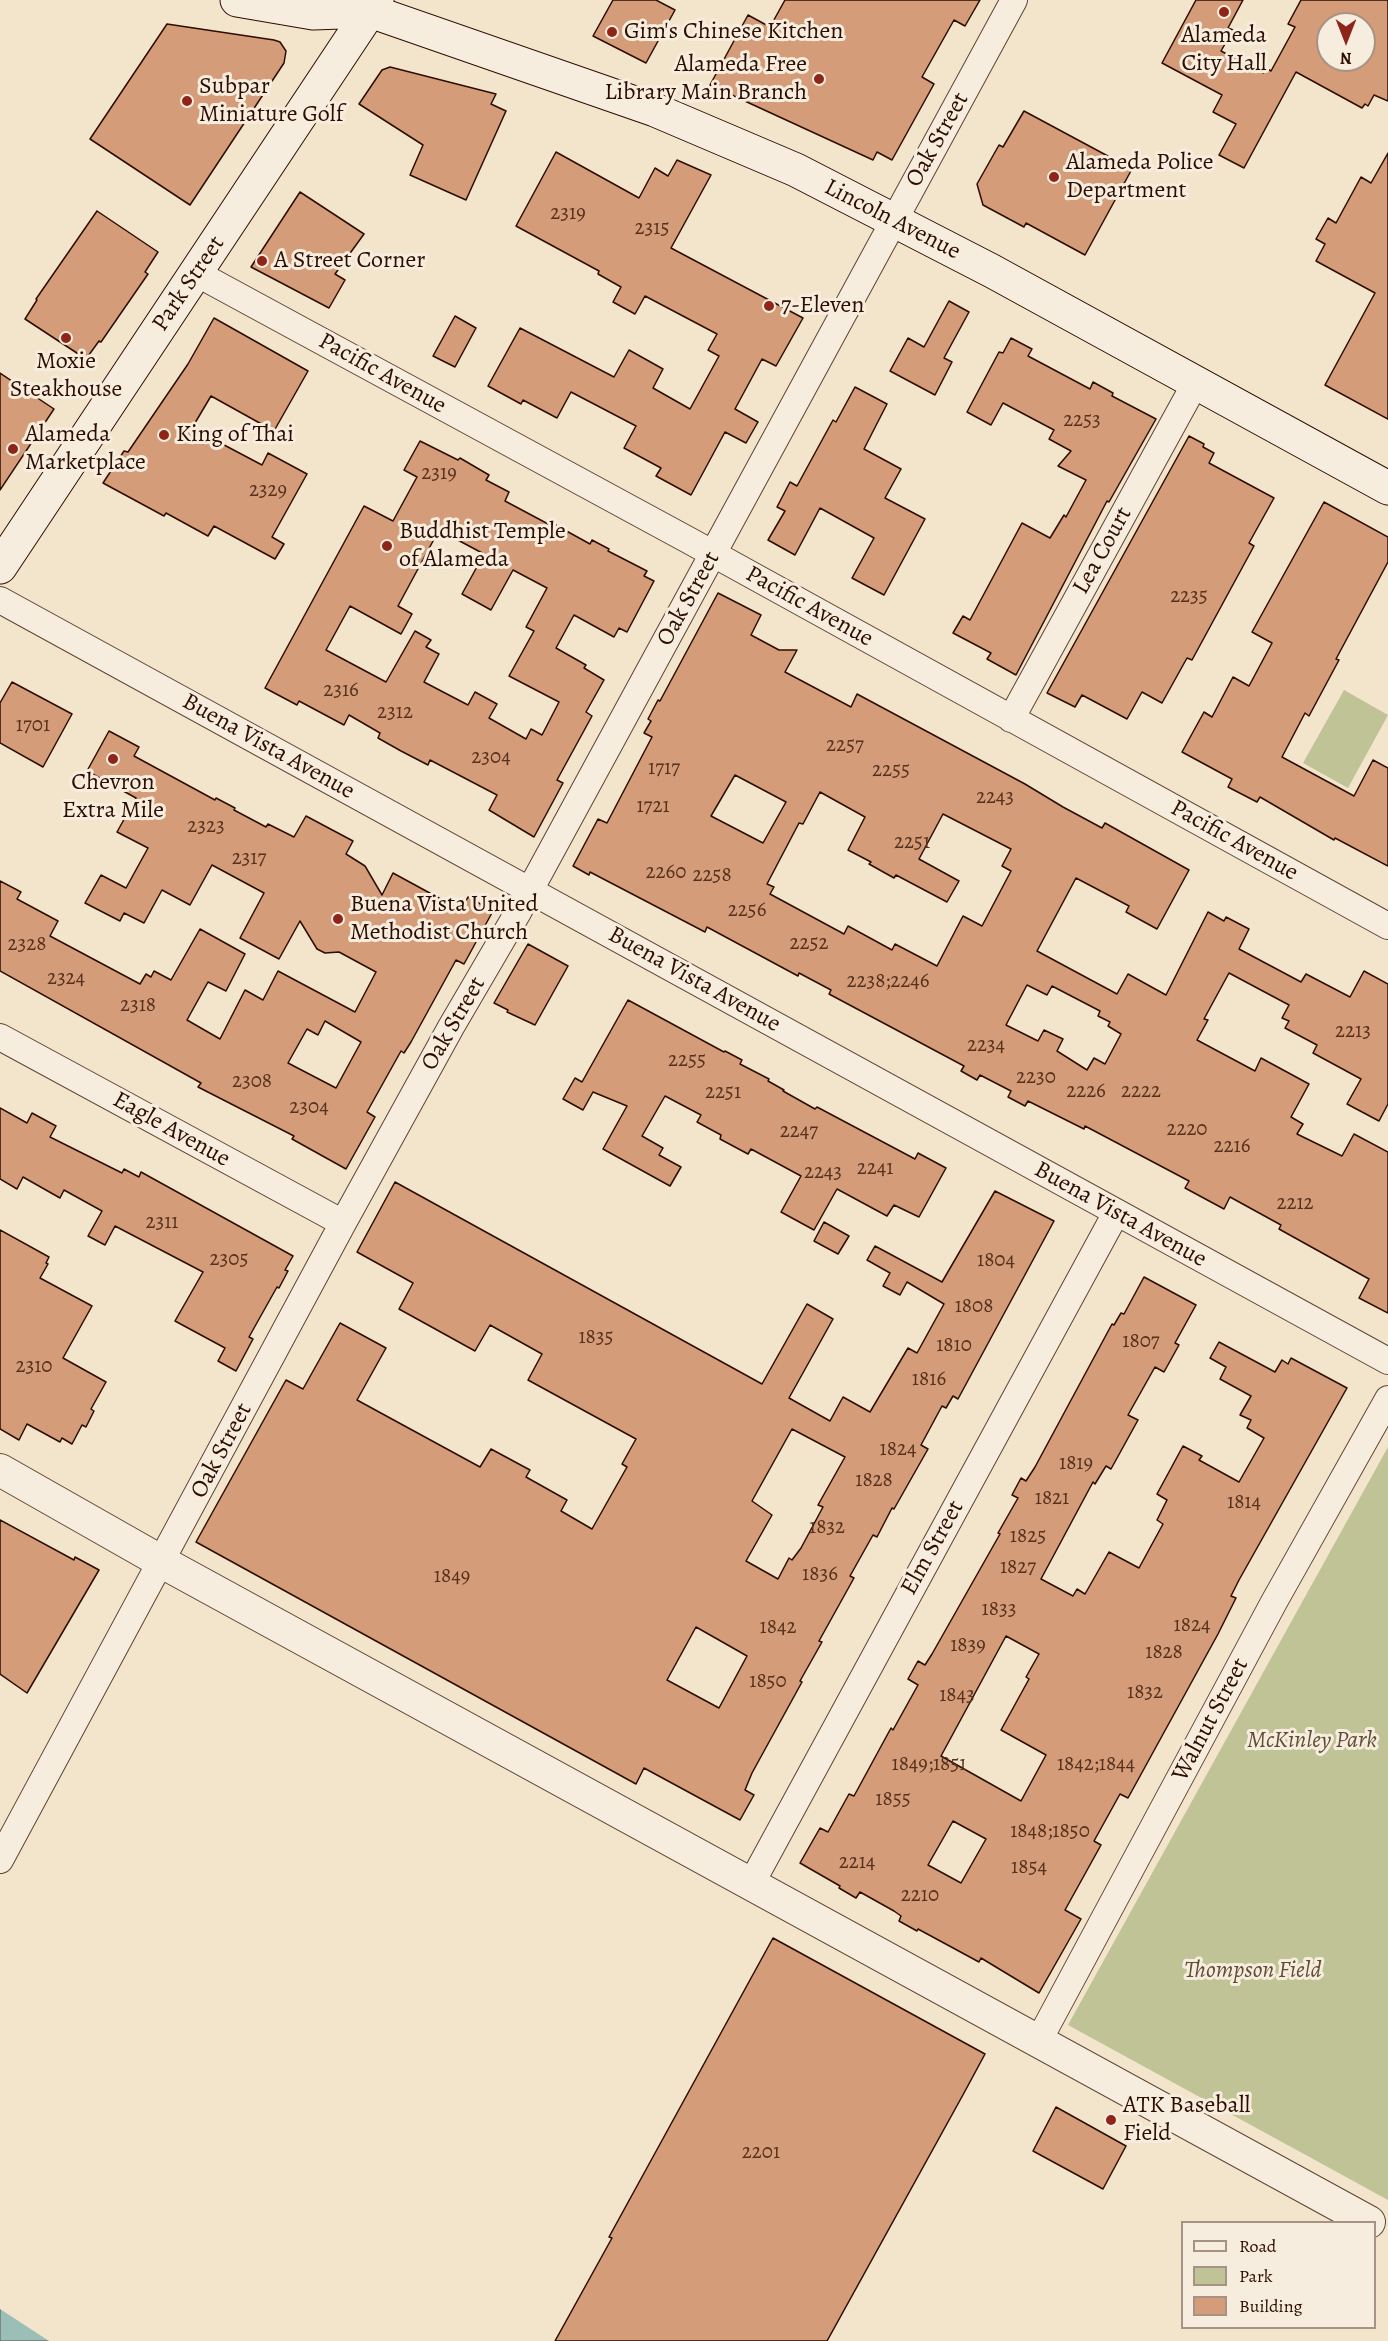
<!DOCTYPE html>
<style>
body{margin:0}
#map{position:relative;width:1388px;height:2341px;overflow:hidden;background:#f3e4cc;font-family:Alegreya,serif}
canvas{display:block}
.legend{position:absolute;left:1181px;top:2221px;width:195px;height:108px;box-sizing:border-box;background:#f7edde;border:2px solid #a69385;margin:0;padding:8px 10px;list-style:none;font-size:18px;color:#2c0d00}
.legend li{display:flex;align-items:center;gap:12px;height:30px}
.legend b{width:30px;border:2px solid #a69385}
.north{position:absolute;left:1316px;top:12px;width:60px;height:60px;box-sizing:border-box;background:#f7edde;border:2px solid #a69385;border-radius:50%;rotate:180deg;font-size:16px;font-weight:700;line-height:24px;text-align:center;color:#2c0d00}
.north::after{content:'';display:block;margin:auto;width:21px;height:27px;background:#8f2418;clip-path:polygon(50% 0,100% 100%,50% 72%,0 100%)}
</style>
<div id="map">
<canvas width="1388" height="2341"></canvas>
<ul class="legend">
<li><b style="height:8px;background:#f7edde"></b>Road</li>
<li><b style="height:16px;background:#bfc395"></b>Park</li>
<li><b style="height:16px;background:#d49c78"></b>Building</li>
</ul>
<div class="north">N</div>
</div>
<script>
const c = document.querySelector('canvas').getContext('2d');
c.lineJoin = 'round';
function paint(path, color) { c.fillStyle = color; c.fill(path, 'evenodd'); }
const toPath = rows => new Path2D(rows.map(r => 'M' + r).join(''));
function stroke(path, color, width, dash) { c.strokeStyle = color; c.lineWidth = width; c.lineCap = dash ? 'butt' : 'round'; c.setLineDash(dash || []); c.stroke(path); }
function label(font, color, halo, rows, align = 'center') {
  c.font = font + ' Alegreya,serif'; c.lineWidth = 6; c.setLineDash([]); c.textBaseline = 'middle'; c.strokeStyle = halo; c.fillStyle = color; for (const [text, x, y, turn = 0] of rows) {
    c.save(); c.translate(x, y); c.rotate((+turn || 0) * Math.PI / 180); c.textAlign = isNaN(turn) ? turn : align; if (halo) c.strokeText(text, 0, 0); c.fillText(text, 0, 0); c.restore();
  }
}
const green = toPath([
 [1344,690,1388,715,1348,788,1303,763],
 [1388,1447,1388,2200,1068,2025]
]);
const water = toPath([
 [0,2271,127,2341,0,2341,0,2271]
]);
const pier = toPath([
 [0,2268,129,2339,138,2323,142,2322,160,2333,151,2341,49,2341,0,2309]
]);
const building = toPath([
 [613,0,656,0,675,10,646,63,593,36,613,0],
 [785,0,980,0,965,26,954,20,922,77,934,84,892,160,877,152,873,160,710,85,748,15,770,27,785,0],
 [1196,0,1243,0,1228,28,1233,30,1221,51,1263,73,1266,68,1271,71,1295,27,1288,24,1301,0,1388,0,1388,101,1374,95,1368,106,1365,104,1362,108,1296,72,1244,168,1219,155,1236,124,1213,112,1222,95,1162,63,1196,0],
 [1328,24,1364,24,1364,60,1328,60,1328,24],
 [167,24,274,40,280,42,286,51,284,63,190,205,90,139,167,24],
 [390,67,496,94,491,104,506,111,466,200,410,175,423,145,359,104,382,70,390,67],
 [1024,111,1132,169,1085,255,1026,223,1024,227,983,205,977,184,999,145,1003,147,1024,111],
 [556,152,639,198,655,168,668,176,677,160,711,175,671,248,803,318,776,366,762,359,735,409,758,422,746,443,725,432,691,495,656,476,661,468,624,448,636,426,571,392,557,418,523,400,521,404,488,386,520,328,614,377,629,350,663,369,653,388,690,409,719,356,708,350,717,334,645,296,635,314,613,302,621,287,598,274,599,271,516,226,556,152],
 [1388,153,1388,419,1325,385,1375,293,1316,261,1325,244,1316,239,1328,218,1336,223,1361,177,1371,183,1388,153],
 [300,192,364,234,335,274,345,280,329,308,251,267,300,192],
 [97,211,158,252,145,272,148,274,101,342,99,341,86,359,25,319,37,300,36,299,97,211],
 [949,301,969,312,944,358,952,362,935,395,890,371,908,338,924,347,949,301],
 [455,316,476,328,455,367,433,356,455,316],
 [214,318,308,371,274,431,211,396,192,428,262,465,268,453,307,474,272,537,284,544,275,559,214,526,208,536,166,513,164,516,103,483,124,451,128,452,188,364,214,318],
 [1011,338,1032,349,1028,356,1090,389,1093,382,1113,393,1112,396,1156,419,1109,502,1107,501,1016,675,987,659,991,653,953,633,963,616,970,620,1022,523,1050,538,1064,515,1066,517,1086,480,1058,466,1071,451,1049,439,1054,430,1003,403,991,425,967,412,999,352,1003,353,1011,338],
 [0,373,54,409,0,490,0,373],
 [855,387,887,404,864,449,901,469,885,498,925,519,884,595,852,578,874,538,820,508,795,555,768,540,785,511,777,507,790,482,797,486,833,420,836,422,855,387],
 [1189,436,1204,444,1203,447,1214,453,1209,463,1274,498,1249,543,1254,546,1192,660,1187,658,1162,703,1142,692,1127,719,1082,695,1075,707,1047,693,1189,436],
 [420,441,458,460,460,458,489,475,486,480,509,492,505,501,550,525,552,523,590,544,592,540,609,549,608,551,647,571,644,576,654,581,627,632,619,628,614,637,574,615,556,648,586,665,584,668,604,680,586,712,592,716,557,780,563,783,534,837,489,810,497,795,430,760,428,765,401,751,378,738,380,733,349,715,344,725,299,701,297,705,265,688,364,506,393,521,417,477,404,470,420,441],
 [439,530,484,554,462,594,491,610,513,570,547,588,526,627,534,631,509,676,559,702,542,735,531,729,526,739,489,718,497,704,475,692,468,705,424,682,439,654,426,647,431,640,415,631,386,682,326,650,350,606,401,634,412,614,398,606,439,530],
 [1324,502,1388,537,1388,562,1336,659,1339,660,1309,716,1305,713,1282,757,1354,796,1373,760,1388,768,1388,866,1335,838,1334,840,1260,797,1257,802,1228,787,1232,779,1182,752,1204,712,1212,717,1233,677,1249,686,1272,643,1252,632,1324,502],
 [718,593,761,615,751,635,779,650,797,650,785,672,851,707,857,694,1025,784,1063,807,1102,828,1105,823,1189,870,1157,929,1126,912,1129,906,1076,878,1037,951,1117,994,1128,974,1166,995,1208,912,1224,921,1226,917,1249,929,1239,949,1301,982,1306,974,1350,997,1364,971,1388,984,1388,1104,1379,1121,1347,1104,1361,1079,1313,1053,1317,1045,1285,1028,1289,1021,1282,1018,1289,1005,1229,973,1204,1019,1208,1020,1197,1040,1255,1071,1261,1058,1309,1084,1291,1117,1303,1124,1297,1134,1342,1156,1354,1134,1388,1152,1388,1313,1359,1298,1369,1279,1279,1229,1281,1225,1230,1197,1224,1209,1185,1188,1189,1181,1085,1126,1084,1129,1028,1101,1025,1106,1008,1097,1011,1091,980,1075,977,1080,961,1071,964,1066,829,994,831,990,799,973,798,976,707,927,705,932,590,872,589,875,573,866,598,819,607,823,652,737,644,733,651,721,648,719,658,700,660,701,718,593],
 [735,775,786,802,763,843,711,816,735,775],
 [820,792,865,817,848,850,871,862,869,864,894,878,896,875,947,902,959,881,919,859,943,814,1011,849,1002,866,1011,871,982,926,963,916,937,966,895,944,892,950,848,926,844,934,770,894,774,887,767,884,799,823,803,824,820,792],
 [1027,985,1047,995,1052,986,1100,1011,1098,1016,1110,1022,1108,1026,1121,1034,1105,1064,1094,1058,1087,1070,1057,1051,1063,1039,1044,1030,1038,1041,1006,1025,1027,985],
 [12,682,72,714,43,767,0,743,0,703,12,682],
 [109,731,139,747,134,756,215,800,216,798,235,808,234,810,266,827,268,824,294,837,306,816,353,841,346,854,365,866,382,895,393,873,461,910,468,897,493,911,464,964,456,960,411,1042,404,1053,401,1051,367,1112,375,1117,346,1169,292,1139,294,1136,198,1087,201,1083,0,971,0,881,21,892,17,899,58,921,50,936,140,984,146,974,151,977,154,971,171,980,200,929,245,954,226,991,208,982,187,1020,220,1039,245,990,263,1000,278,971,355,1012,376,972,339,952,325,953,317,949,300,921,279,959,240,938,264,893,212,865,190,905,162,890,144,923,124,913,120,921,85,903,101,875,126,888,148,848,117,832,136,798,87,771,109,731],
 [325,1021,361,1042,336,1088,288,1063,307,1029,318,1035,325,1021],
 [528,944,568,966,535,1025,507,1012,508,1010,494,1003,528,944],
 [628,1000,724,1052,725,1051,742,1060,740,1064,769,1079,768,1081,784,1090,783,1091,815,1109,817,1107,915,1159,918,1153,946,1168,919,1217,894,1205,887,1216,837,1189,814,1230,781,1212,801,1176,751,1149,748,1154,720,1139,721,1135,697,1122,701,1115,665,1096,642,1136,663,1148,659,1155,681,1167,670,1186,603,1149,627,1106,593,1092,583,1110,563,1099,575,1078,582,1082,628,1000],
 [0,1108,27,1123,32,1113,56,1126,50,1137,122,1173,124,1169,139,1177,141,1172,293,1256,285,1270,288,1271,279,1288,277,1287,249,1337,253,1339,236,1371,218,1361,225,1348,175,1321,203,1272,115,1226,105,1245,88,1236,102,1211,64,1190,60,1198,23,1177,17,1189,0,1179,0,1108],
 [395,1182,762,1384,807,1304,833,1319,789,1398,830,1421,843,1397,870,1412,908,1348,917,1353,944,1304,907,1282,900,1295,883,1286,890,1273,867,1260,875,1246,942,1282,995,1191,1054,1221,958,1399,953,1396,946,1408,942,1406,921,1445,928,1449,894,1509,892,1508,877,1537,873,1535,850,1576,854,1578,819,1641,822,1642,800,1681,802,1682,752,1773,745,1790,754,1795,740,1820,644,1768,636,1784,196,1542,286,1380,303,1389,340,1323,386,1348,357,1400,480,1467,491,1449,530,1470,526,1477,567,1500,561,1511,592,1529,627,1467,622,1464,636,1439,528,1380,542,1354,490,1325,475,1351,399,1309,413,1283,357,1252,395,1182],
 [792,1429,845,1457,818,1505,823,1507,801,1548,792,1560,789,1558,778,1579,746,1561,772,1515,752,1501,792,1429],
 [696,1627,747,1656,719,1708,667,1680,696,1627],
 [824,1222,849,1236,838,1254,814,1241,824,1222],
 [0,1230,49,1257,46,1263,48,1264,40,1278,92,1306,63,1358,106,1382,91,1409,94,1411,86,1427,82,1425,72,1444,62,1438,60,1442,27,1424,19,1440,0,1429,0,1230],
 [1144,1277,1196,1305,1175,1343,1179,1345,1164,1372,1155,1367,1128,1415,1138,1420,1111,1469,1106,1466,1095,1484,1093,1482,1041,1579,1073,1596,1077,1589,1085,1594,1109,1552,1139,1568,1163,1524,1157,1520,1167,1500,1157,1494,1183,1446,1202,1456,1199,1460,1239,1482,1264,1438,1247,1428,1251,1420,1240,1415,1251,1396,1220,1379,1226,1367,1210,1358,1219,1342,1275,1372,1282,1360,1288,1364,1291,1358,1347,1388,1239,1580,1231,1596,1236,1598,1218,1634,1128,1798,1120,1794,1094,1841,1101,1845,1065,1910,1081,1919,1039,1993,981,1958,979,1962,918,1929,917,1931,899,1921,901,1916,894,1911,860,1892,856,1898,839,1888,840,1886,800,1863,820,1828,828,1832,849,1794,854,1796,891,1728,893,1730,918,1685,908,1679,918,1661,925,1665,932,1654,1000,1534,998,1533,1018,1498,1012,1495,1021,1478,1026,1481,1035,1467,1112,1324,1114,1325,1121,1313,1124,1314,1144,1277],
 [1006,1636,1039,1654,1026,1677,1029,1679,1001,1730,1046,1755,1021,1801,941,1756,1006,1636],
 [953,1821,986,1839,961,1883,928,1865,953,1821],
 [0,1520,74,1560,75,1557,99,1570,27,1693,0,1674,0,1520],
 [773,1938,985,2054,964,2093,827,2341,555,2341,612,2238,609,2237,773,1938],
 [1056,2107,1126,2146,1103,2189,1033,2151,1056,2107]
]);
const minor = toPath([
 [196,273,690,541,1388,926],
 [0,600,1388,1361],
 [1011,719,1196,382],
 [0,1037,343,1223],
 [0,1860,343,1223,451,1027,517,914,1014,0],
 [751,1884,1116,1213],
 [1038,2042,1274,1602,1388,1399]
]);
const tertiary = toPath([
 [0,1470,162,1562,1369,2222]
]);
const secondary = toPath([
 [237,0,313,13,370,11],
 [355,0,370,11,655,110,796,170,992,271,1388,488],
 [0,567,377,0]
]);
const markers = [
 [1224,12,6,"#8f2418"],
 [612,32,6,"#8f2418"],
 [819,79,6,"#8f2418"],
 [187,101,6,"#8f2418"],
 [1054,177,6,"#8f2418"],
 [262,261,6,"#8f2418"],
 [769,306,6,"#8f2418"],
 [66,338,6,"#8f2418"],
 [164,435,6,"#8f2418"],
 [13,449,6,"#8f2418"],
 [387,546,6,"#8f2418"],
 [113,759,6,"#8f2418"],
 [338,919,6,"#8f2418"],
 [1111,2120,6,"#8f2418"]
];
const numberNames = [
 ["2319",568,214],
 ["2315",652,229],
 ["2253",1082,421],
 ["2319",439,474],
 ["2329",268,491],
 ["2235",1189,597],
 ["2316",341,691],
 ["2312",395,713],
 ["1701",33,726],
 ["2257",845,746],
 ["2304",491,758],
 ["1717",664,769],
 ["2255",891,771],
 ["2243",995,798],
 ["1721",653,807],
 ["2323",206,827],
 ["2251",912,843],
 ["2317",249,859],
 ["2260",666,873],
 ["2258",712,876],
 ["2256",747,911],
 ["2252",809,944],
 ["2328",27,945],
 ["2324",66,979],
 ["2238;2246",888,982],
 ["2318",138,1006],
 ["2213",1353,1032],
 ["2234",986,1046],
 ["2255",687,1061],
 ["2230",1036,1078],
 ["2308",252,1082],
 ["2226",1086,1092],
 ["2222",1141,1092],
 ["2251",723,1093],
 ["2304",309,1108],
 ["2220",1187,1130],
 ["2247",799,1132],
 ["2216",1232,1147],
 ["2241",875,1169],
 ["2243",823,1173],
 ["2212",1295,1204],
 ["2311",162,1223],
 ["2305",229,1260],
 ["1804",996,1261],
 ["1808",974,1307],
 ["1835",596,1338],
 ["1807",1141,1342],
 ["1810",954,1346],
 ["2310",34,1367],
 ["1816",929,1380],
 ["1824",898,1450],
 ["1819",1076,1464],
 ["1828",874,1481],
 ["1821",1052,1499],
 ["1814",1244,1503],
 ["1832",827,1528],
 ["1825",1028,1537],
 ["1827",1018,1568],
 ["1836",820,1575],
 ["1849",452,1577],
 ["1833",999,1610],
 ["1824",1192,1626],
 ["1842",778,1628],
 ["1839",968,1646],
 ["1828",1164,1653],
 ["1850",768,1682],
 ["1832",1145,1693],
 ["1843",957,1696],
 ["1849;1851",929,1765],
 ["1842;1844",1096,1765],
 ["1855",893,1800],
 ["1848;1850",1050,1832],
 ["2214",857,1863],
 ["1854",1029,1868],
 ["2210",920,1896],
 ["2201",761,2153]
];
const poiNames = [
 ["Gim's Chinese Kitchen",624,32],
 ["Alameda",1224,36,"center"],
 ["City Hall",1224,64,"center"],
 ["Alameda Free",807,65,"right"],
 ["Library Main Branch",807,93,"right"],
 ["Subpar",199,87],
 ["Miniature Golf",199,115],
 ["Alameda Police",1066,163],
 ["Department",1066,191],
 ["A Street Corner",274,261],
 ["7-Eleven",781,306],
 ["Moxie",66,362,"center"],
 ["Steakhouse",66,390,"center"],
 ["Alameda",25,435],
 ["Marketplace",25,463],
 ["King of Thai",176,435],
 ["Buddhist Temple",399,532],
 ["of Alameda",399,560],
 ["Chevron",113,783,"center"],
 ["Extra Mile",113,811,"center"],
 ["Buena Vista United",350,905],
 ["Methodist Church",350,933],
 ["ATK Baseball",1123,2106],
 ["Field",1123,2134]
];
const streetNames = [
 ["Oak Street",938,140,-61],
 ["Lincoln Avenue",892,220,27],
 ["Park Street",189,284,-56],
 ["Pacific Avenue",382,374,29],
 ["Lea Court",1103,551,-61],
 ["Oak Street",689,599,-61],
 ["Pacific Avenue",809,607,29],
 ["Buena Vista Avenue",268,747,29],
 ["Pacific Avenue",1234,841,29],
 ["Buena Vista Avenue",694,980,29],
 ["Oak Street",454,1024,-60],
 ["Eagle Avenue",171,1130,29],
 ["Buena Vista Avenue",1120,1215,29],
 ["Oak Street",222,1451,-62],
 ["Elm Street",933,1548,-61],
 ["Walnut Street",1211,1720,-62]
];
const parkNames = [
 ["McKinley Park",1312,1741],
 ["Thompson Field",1253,1971]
];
paint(green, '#bfc395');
paint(water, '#9bbfb7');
stroke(water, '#6f786e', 1.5);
paint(pier, '#f3e4cc');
paint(building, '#d49c78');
stroke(building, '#2c0d00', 1.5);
stroke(minor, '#5e4333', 28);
stroke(tertiary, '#5e4333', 34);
stroke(secondary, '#2c0d00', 35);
stroke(minor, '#f7edde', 26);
stroke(tertiary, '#f7edde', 32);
stroke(secondary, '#f7edde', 33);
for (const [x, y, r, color] of markers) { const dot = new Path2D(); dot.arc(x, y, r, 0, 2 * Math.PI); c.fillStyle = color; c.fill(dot); stroke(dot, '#f7edde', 2); }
label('21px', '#56311e', null, numberNames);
label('24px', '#2c0d00', '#f7edde', poiNames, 'left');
label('24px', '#2c0d00', '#f7edde', streetNames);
label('italic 24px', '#5f4d34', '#f7edde', parkNames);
</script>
